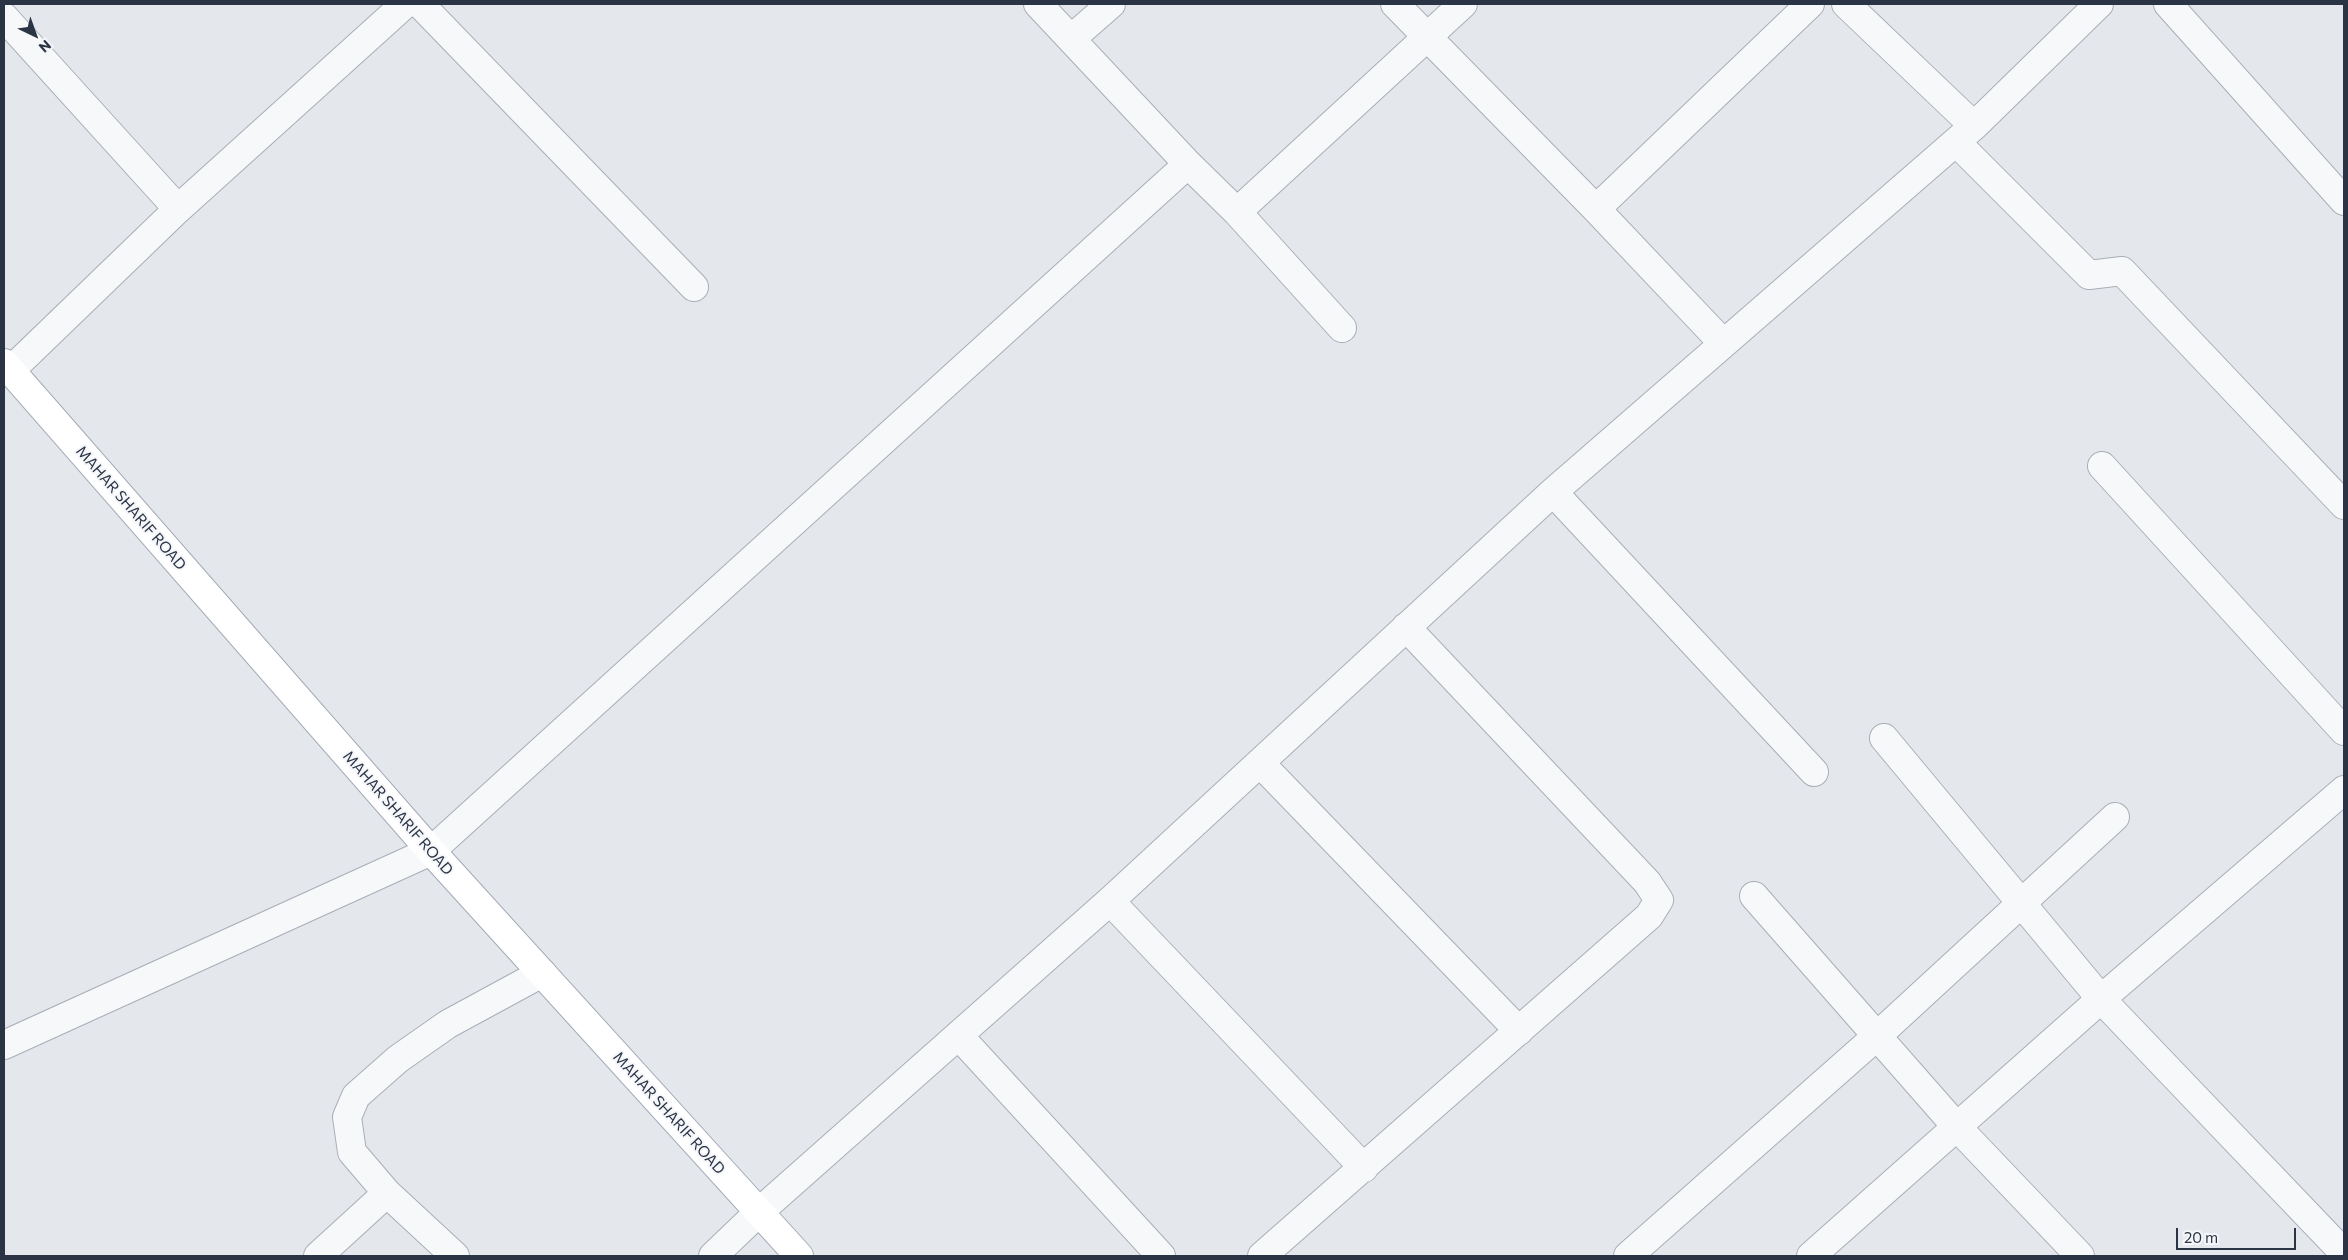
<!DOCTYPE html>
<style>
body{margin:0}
#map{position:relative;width:2348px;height:1260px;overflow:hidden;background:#e4e7ec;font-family:Commissioner,sans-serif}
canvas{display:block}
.frame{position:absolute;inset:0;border:5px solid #2b3445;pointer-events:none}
.north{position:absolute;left:10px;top:10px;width:50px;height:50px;-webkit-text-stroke:4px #f4f6f9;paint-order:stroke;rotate:138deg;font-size:14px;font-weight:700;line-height:20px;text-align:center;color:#2b3445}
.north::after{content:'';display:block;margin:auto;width:18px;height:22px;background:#2b3445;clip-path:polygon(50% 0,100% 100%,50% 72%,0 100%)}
.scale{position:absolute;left:2176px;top:1228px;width:120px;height:22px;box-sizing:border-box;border:2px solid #2b3445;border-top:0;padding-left:6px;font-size:15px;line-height:18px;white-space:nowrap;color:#2b3445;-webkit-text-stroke:4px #f4f6f9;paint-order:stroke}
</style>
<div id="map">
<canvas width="2348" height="1260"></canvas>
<div class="frame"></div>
<div class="north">N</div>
<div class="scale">20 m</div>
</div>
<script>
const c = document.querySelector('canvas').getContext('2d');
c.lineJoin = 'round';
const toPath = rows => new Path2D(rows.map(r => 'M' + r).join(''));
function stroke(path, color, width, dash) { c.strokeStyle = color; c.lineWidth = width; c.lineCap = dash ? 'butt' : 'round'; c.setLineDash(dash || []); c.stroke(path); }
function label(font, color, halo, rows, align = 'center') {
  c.font = font + ' Commissioner,sans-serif'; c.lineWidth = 4; c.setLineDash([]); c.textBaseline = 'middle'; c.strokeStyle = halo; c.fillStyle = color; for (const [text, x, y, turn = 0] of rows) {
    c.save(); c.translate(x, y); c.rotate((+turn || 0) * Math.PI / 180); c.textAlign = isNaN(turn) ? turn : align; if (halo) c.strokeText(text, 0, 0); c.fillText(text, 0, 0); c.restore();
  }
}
const minor = toPath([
 [420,4,694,287],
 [1038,4,1188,164,1237,212,1342,328],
 [1395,4,1596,209,1723,343],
 [1846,4,1974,126],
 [2168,4,2344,201],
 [4,17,178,209,10,371],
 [1071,39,1111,4],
 [1956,142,2089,275,2122,271,2344,505],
 [178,209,405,4],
 [1596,209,1810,4],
 [1237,212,1463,4],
 [2102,466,2344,731],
 [1553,492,1814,772],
 [1884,738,2101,999,2344,1253],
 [1260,763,1519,1031],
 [1754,896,1956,1126,2080,1256],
 [1110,901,1364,1168],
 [959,1036,1161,1256],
 [4,1045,431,851,1188,164],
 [318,1256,387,1193],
 [455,1256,387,1193,352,1152,347,1117,356,1096,398,1059,448,1024,542,973],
 [713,1256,759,1212,1110,901,1553,492,1974,126,2099,4],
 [1262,1256,1649,916,1659,900,1647,882,1406,627],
 [1628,1256,1877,1036,2115,817],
 [1811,1256,2101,999,2344,790]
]);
const major = toPath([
 [4,363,431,851,799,1256]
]);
const streetNames = [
 ["MAHAR SHARIF ROAD",131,508,49],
 ["MAHAR SHARIF ROAD",398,813,49],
 ["MAHAR SHARIF ROAD",669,1113,48]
];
stroke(minor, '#a9aeb7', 30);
stroke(major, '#a3abb8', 30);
stroke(minor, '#f7f8fa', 28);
stroke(major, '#fff', 28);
label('15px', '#2b3445', '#f4f6f9', streetNames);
</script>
